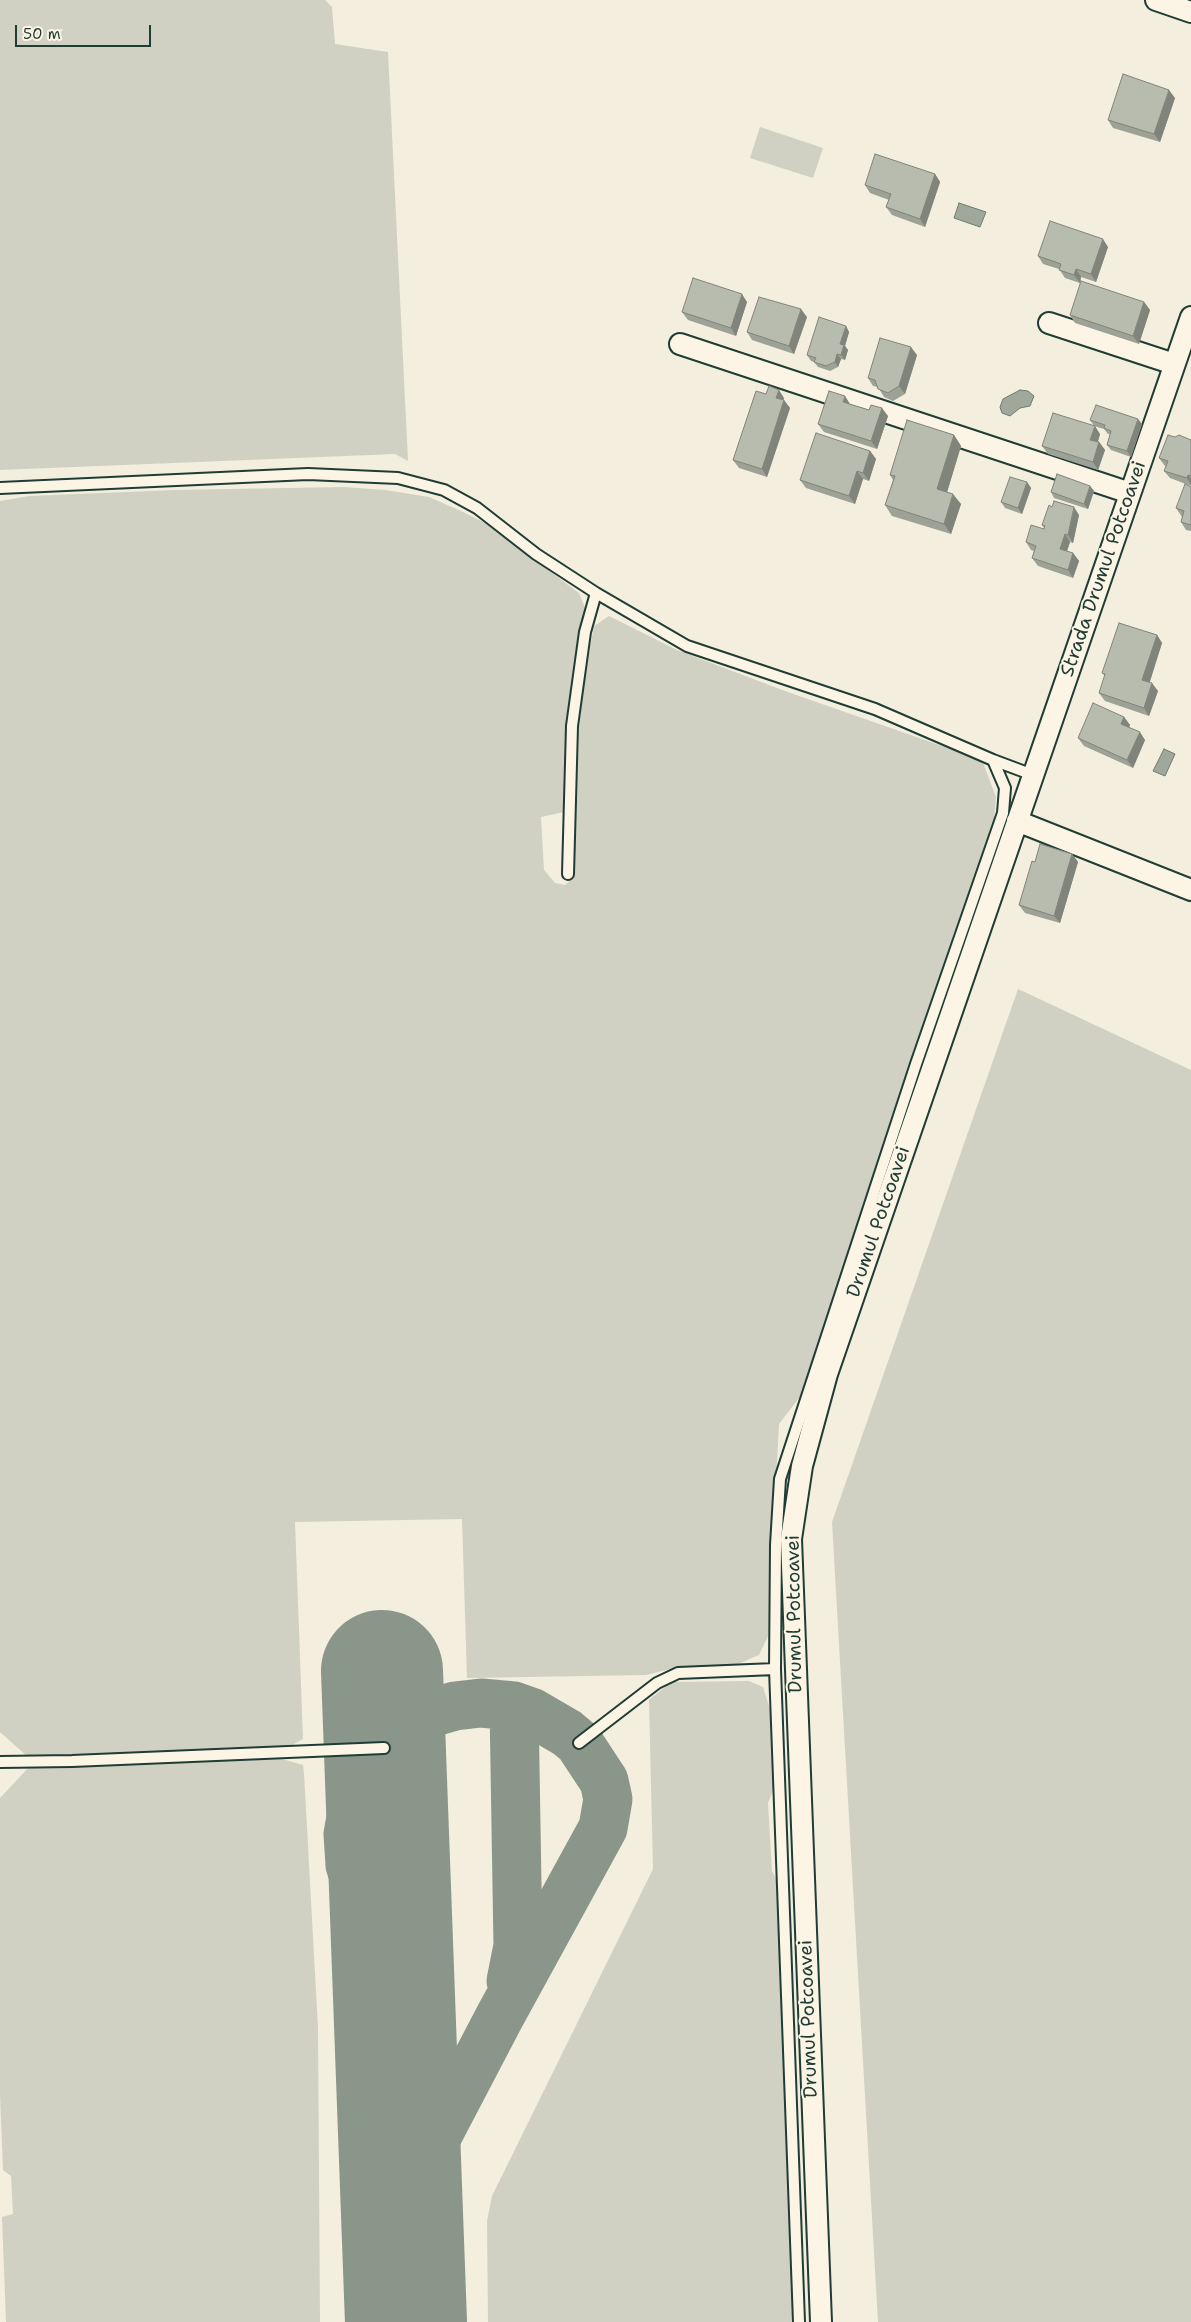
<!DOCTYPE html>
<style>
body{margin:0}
#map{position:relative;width:1191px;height:2322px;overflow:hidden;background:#f3eede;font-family:"Shantell Sans",sans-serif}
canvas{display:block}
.scale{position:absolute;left:15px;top:25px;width:136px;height:22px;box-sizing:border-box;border:2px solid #1f3d34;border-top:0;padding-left:6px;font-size:15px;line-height:18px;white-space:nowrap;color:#1f3d34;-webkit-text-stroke:4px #fcf5e5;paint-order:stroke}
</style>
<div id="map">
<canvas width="1191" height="2322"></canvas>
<div class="scale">50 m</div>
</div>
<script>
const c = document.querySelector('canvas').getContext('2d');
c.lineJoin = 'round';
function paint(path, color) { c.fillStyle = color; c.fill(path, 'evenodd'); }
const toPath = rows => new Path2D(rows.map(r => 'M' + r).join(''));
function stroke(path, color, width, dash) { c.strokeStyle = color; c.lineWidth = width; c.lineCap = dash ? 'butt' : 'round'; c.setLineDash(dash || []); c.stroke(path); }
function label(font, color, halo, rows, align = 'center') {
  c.font = font + ' "Shantell Sans",sans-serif'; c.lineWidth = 4; c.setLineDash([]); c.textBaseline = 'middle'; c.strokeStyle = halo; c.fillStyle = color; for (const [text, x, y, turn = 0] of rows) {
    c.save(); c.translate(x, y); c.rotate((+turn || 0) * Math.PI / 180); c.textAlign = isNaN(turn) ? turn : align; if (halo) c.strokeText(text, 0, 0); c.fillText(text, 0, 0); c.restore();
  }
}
const green = toPath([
 [0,0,325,0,332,7,335,44,388,52,408,461,395,454,0,470],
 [760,127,823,148,813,178,750,158],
 [344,487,385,490,429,497,461,511,485,523,579,593,585,608,568,720,564,812,541,817,544,870,555,883,565,885,572,879,574,864,572,795,583,686,594,626,609,616,677,650,785,691,982,760,996,797,994,820,806,1389,779,1424,768,1636,759,1655,738,1664,670,1669,646,1675,467,1678,462,1519,295,1522,303,1739,285,1749,29,1758,0,1732,0,501,29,496,174,490],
 [1018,989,1191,1070,1191,2322,878,2322,832,1522],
 [749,1681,763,1687,770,1709,774,1788,768,1803,772,1871,780,1886,795,2322,488,2322,487,2221,492,2196,653,1869,649,1700,671,1682],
 [282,1759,303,1765,304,1773,318,2028,320,2322,6,2322,2,2217,13,2214,11,2176,3,2170,0,2095,0,1798,29,1767]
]);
const water = toPath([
 [959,203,986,212,980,227,954,218,959,203],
 [1020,390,1028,391,1034,396,1030,406,1020,408,1010,416,1002,413,1000,407,1003,399,1020,390],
 [1164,749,1175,754,1165,776,1153,771,1164,749]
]);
const taxiway = toPath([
 [392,1941,360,1896,350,1865,348,1834,356,1791,369,1765,400,1731,434,1712,455,1706,481,1703,514,1706,531,1712,567,1733,579,1743,604,1781,608,1799,603,1828,500,2016,432,2146,413,2201,403,2248],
 [511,1981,518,1946,514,1706]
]);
const runway = toPath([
 [382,1671,406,2322]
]);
const lane = toPath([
 [0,488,308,474,398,478,444,490,477,508,536,554,596,593,585,632,572,726,568,874],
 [596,593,687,646,875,709,993,760,1005,788,1003,813,916,1064,780,1479,776,1545,775,1669,799,2322],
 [993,760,1033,775],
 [579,1743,657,1683,678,1673,775,1669],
 [0,1762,72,1761,384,1748]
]);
const street = toPath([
 [1156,0,1191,12],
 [1049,323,1174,364],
 [680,344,1130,493],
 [1017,821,1191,890],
 [821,2322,791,1539,802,1466,827,1374,1191,317]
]);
const wall = toPath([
 [1175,98,1160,142,1113,128,1108,120],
 [935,174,940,182,925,227,892,215,886,207,889,200,870,193,865,185],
 [1108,247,1096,282,1081,277,1080,283,1065,278,1059,269,1043,264,1038,256],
 [747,302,736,336,688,320,682,312],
 [1144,302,1150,310,1139,344,1075,323,1070,315],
 [807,317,794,354,752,340,747,332],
 [846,326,849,332,845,346,848,350,845,360,841,359,838,367,830,371,818,367,814,362,811,361,807,355],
 [917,355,905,394,893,401,884,397,878,387,873,386,868,378],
 [766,394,784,398,783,400,790,408,767,477,739,468,733,460],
 [850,404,888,416,877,449,824,432,818,424],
 [1090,420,1142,424,1131,457,1111,450,1107,445,1110,434,1108,434,1104,429,1094,426],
 [1100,434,1098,442,1099,442,1105,450,1098,470,1048,454,1042,446],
 [954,435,961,446,947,492,961,504,951,534,892,516,885,505,893,480,890,475],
 [1175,437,1191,440,1191,486,1170,478,1164,471,1166,466,1165,466,1159,458],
 [870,451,876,459,869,481,863,479,855,504,806,488,800,480],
 [1027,482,1031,488,1022,514,1005,508,1001,502],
 [1090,486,1094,491,1088,509,1054,498,1051,492],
 [1191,487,1191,531,1186,530,1181,522,1182,517,1176,508],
 [1079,515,1073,543,1070,542,1067,551,1073,553,1079,561,1073,578,1038,566,1032,558,1034,551,1031,550,1026,542,1044,529,1044,528,1042,525],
 [1157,635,1162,643,1149,682,1158,691,1149,716,1105,701,1099,693,1105,676,1102,673],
 [1124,717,1130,725,1129,727,1145,740,1133,768,1084,746,1078,738],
 [1072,854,1078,862,1060,923,1025,913,1019,905,1035,862]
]);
const shadedWall = toPath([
 [1169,90,1175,98,1160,142,1154,134],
 [935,174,940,182,925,227,920,219],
 [1103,239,1108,247,1096,282,1091,274],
 [1076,269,1081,277,1080,283,1074,275],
 [742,294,747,302,736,336,731,328],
 [1144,302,1150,310,1139,344,1133,336],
 [801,309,807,317,794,354,789,346],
 [846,326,849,332,845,346,848,350,845,360,841,355,840,344],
 [911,347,917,355,905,394,899,386],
 [837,354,841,359,838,367,835,362],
 [779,390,784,398,781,406,776,398],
 [845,396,850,404,843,402],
 [784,400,790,408,767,477,762,469],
 [882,408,888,416,877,449,871,441],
 [1138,419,1142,424,1131,457,1127,451],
 [1095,426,1100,434,1096,447,1090,440],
 [954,435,961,446,945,499,937,489],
 [1099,442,1105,450,1098,470,1093,462],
 [870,451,876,459,869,481,863,473],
 [857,471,863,479,855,504,849,496],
 [1188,475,1191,479,1191,485,1187,478],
 [1027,482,1031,488,1022,514,1018,508],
 [1090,486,1094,491,1088,509,1084,504],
 [953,494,961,504,951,534,944,524],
 [1074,507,1079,515,1073,543,1068,535],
 [1065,534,1070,542,1065,557,1060,549],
 [1073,553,1079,561,1073,578,1068,570],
 [1157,635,1162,643,1148,688,1142,680],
 [1152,683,1158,691,1149,716,1144,708],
 [1124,717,1130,725,1127,732,1121,724],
 [1140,732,1145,740,1133,768,1127,760],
 [1072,854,1078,862,1060,923,1054,916]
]);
const building = toPath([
 [1123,74,1169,90,1154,134,1108,120,1123,74],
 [875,154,935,174,920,219,886,207,891,194,865,185,875,154],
 [1050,221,1103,239,1091,274,1076,269,1074,275,1059,270,1061,264,1038,256,1050,221],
 [693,278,742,294,731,328,682,312,693,278],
 [1081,281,1144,302,1133,336,1070,315,1081,281],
 [759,297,801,309,789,346,747,332,759,297],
 [819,317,846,326,840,344,844,345,841,355,837,354,835,362,826,366,814,362,816,358,807,355,819,317],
 [880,338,911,347,899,386,888,393,878,389,875,380,868,378,880,338],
 [769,386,779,390,776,398,784,400,762,469,733,460,756,391,766,394,769,386],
 [829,391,845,396,843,402,869,410,871,405,882,408,871,441,818,424,829,391],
 [1096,405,1138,419,1127,451,1107,445,1111,431,1104,428,1105,425,1090,420,1096,405],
 [1053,413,1095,426,1090,440,1099,442,1093,462,1042,446,1053,413],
 [907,420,954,435,937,489,953,494,944,524,885,505,895,476,890,475,907,420],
 [816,433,870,451,863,473,857,471,849,496,800,480,816,433],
 [1168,435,1175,437,1179,435,1191,440,1191,476,1188,475,1187,478,1164,471,1168,461,1159,458,1168,435],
 [1057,474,1090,486,1084,504,1051,492,1057,474],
 [1010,477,1027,482,1018,508,1001,502,1010,477],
 [1185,484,1191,487,1191,525,1181,522,1184,511,1176,508,1185,484],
 [1054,501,1074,507,1068,535,1065,534,1060,549,1073,553,1068,570,1032,558,1036,546,1026,542,1031,525,1044,529,1045,526,1042,525,1049,505,1052,507,1054,501],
 [1119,623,1157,635,1142,680,1152,683,1144,708,1099,693,1105,674,1102,673,1119,623],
 [1093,703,1124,717,1121,724,1140,732,1127,760,1078,738,1093,703],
 [1040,844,1072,854,1054,916,1019,905,1032,861,1035,862,1040,844]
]);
const streetNames = [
 ["Strada Drumul Potcoavei",1104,569,-71],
 ["Drumul Potcoavei",879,1222,-71],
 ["Drumul Potcoavei",795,1614,-91],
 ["Drumul Potcoavei",809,2019,-92]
];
paint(green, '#d0d1c2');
paint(water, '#a0a89b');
stroke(water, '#6c7d72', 1);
stroke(taxiway, '#899689', 49);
stroke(runway, '#899689', 122);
stroke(lane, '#1f3d34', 14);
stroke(street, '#1f3d34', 24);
stroke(lane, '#fcf5e5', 10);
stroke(street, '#fcf5e5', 20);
paint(wall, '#9ea296');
paint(shadedWall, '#81847a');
paint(building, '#b8bcae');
stroke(building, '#81847a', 1);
label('19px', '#1f3d34', '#fcf5e5', streetNames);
</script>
